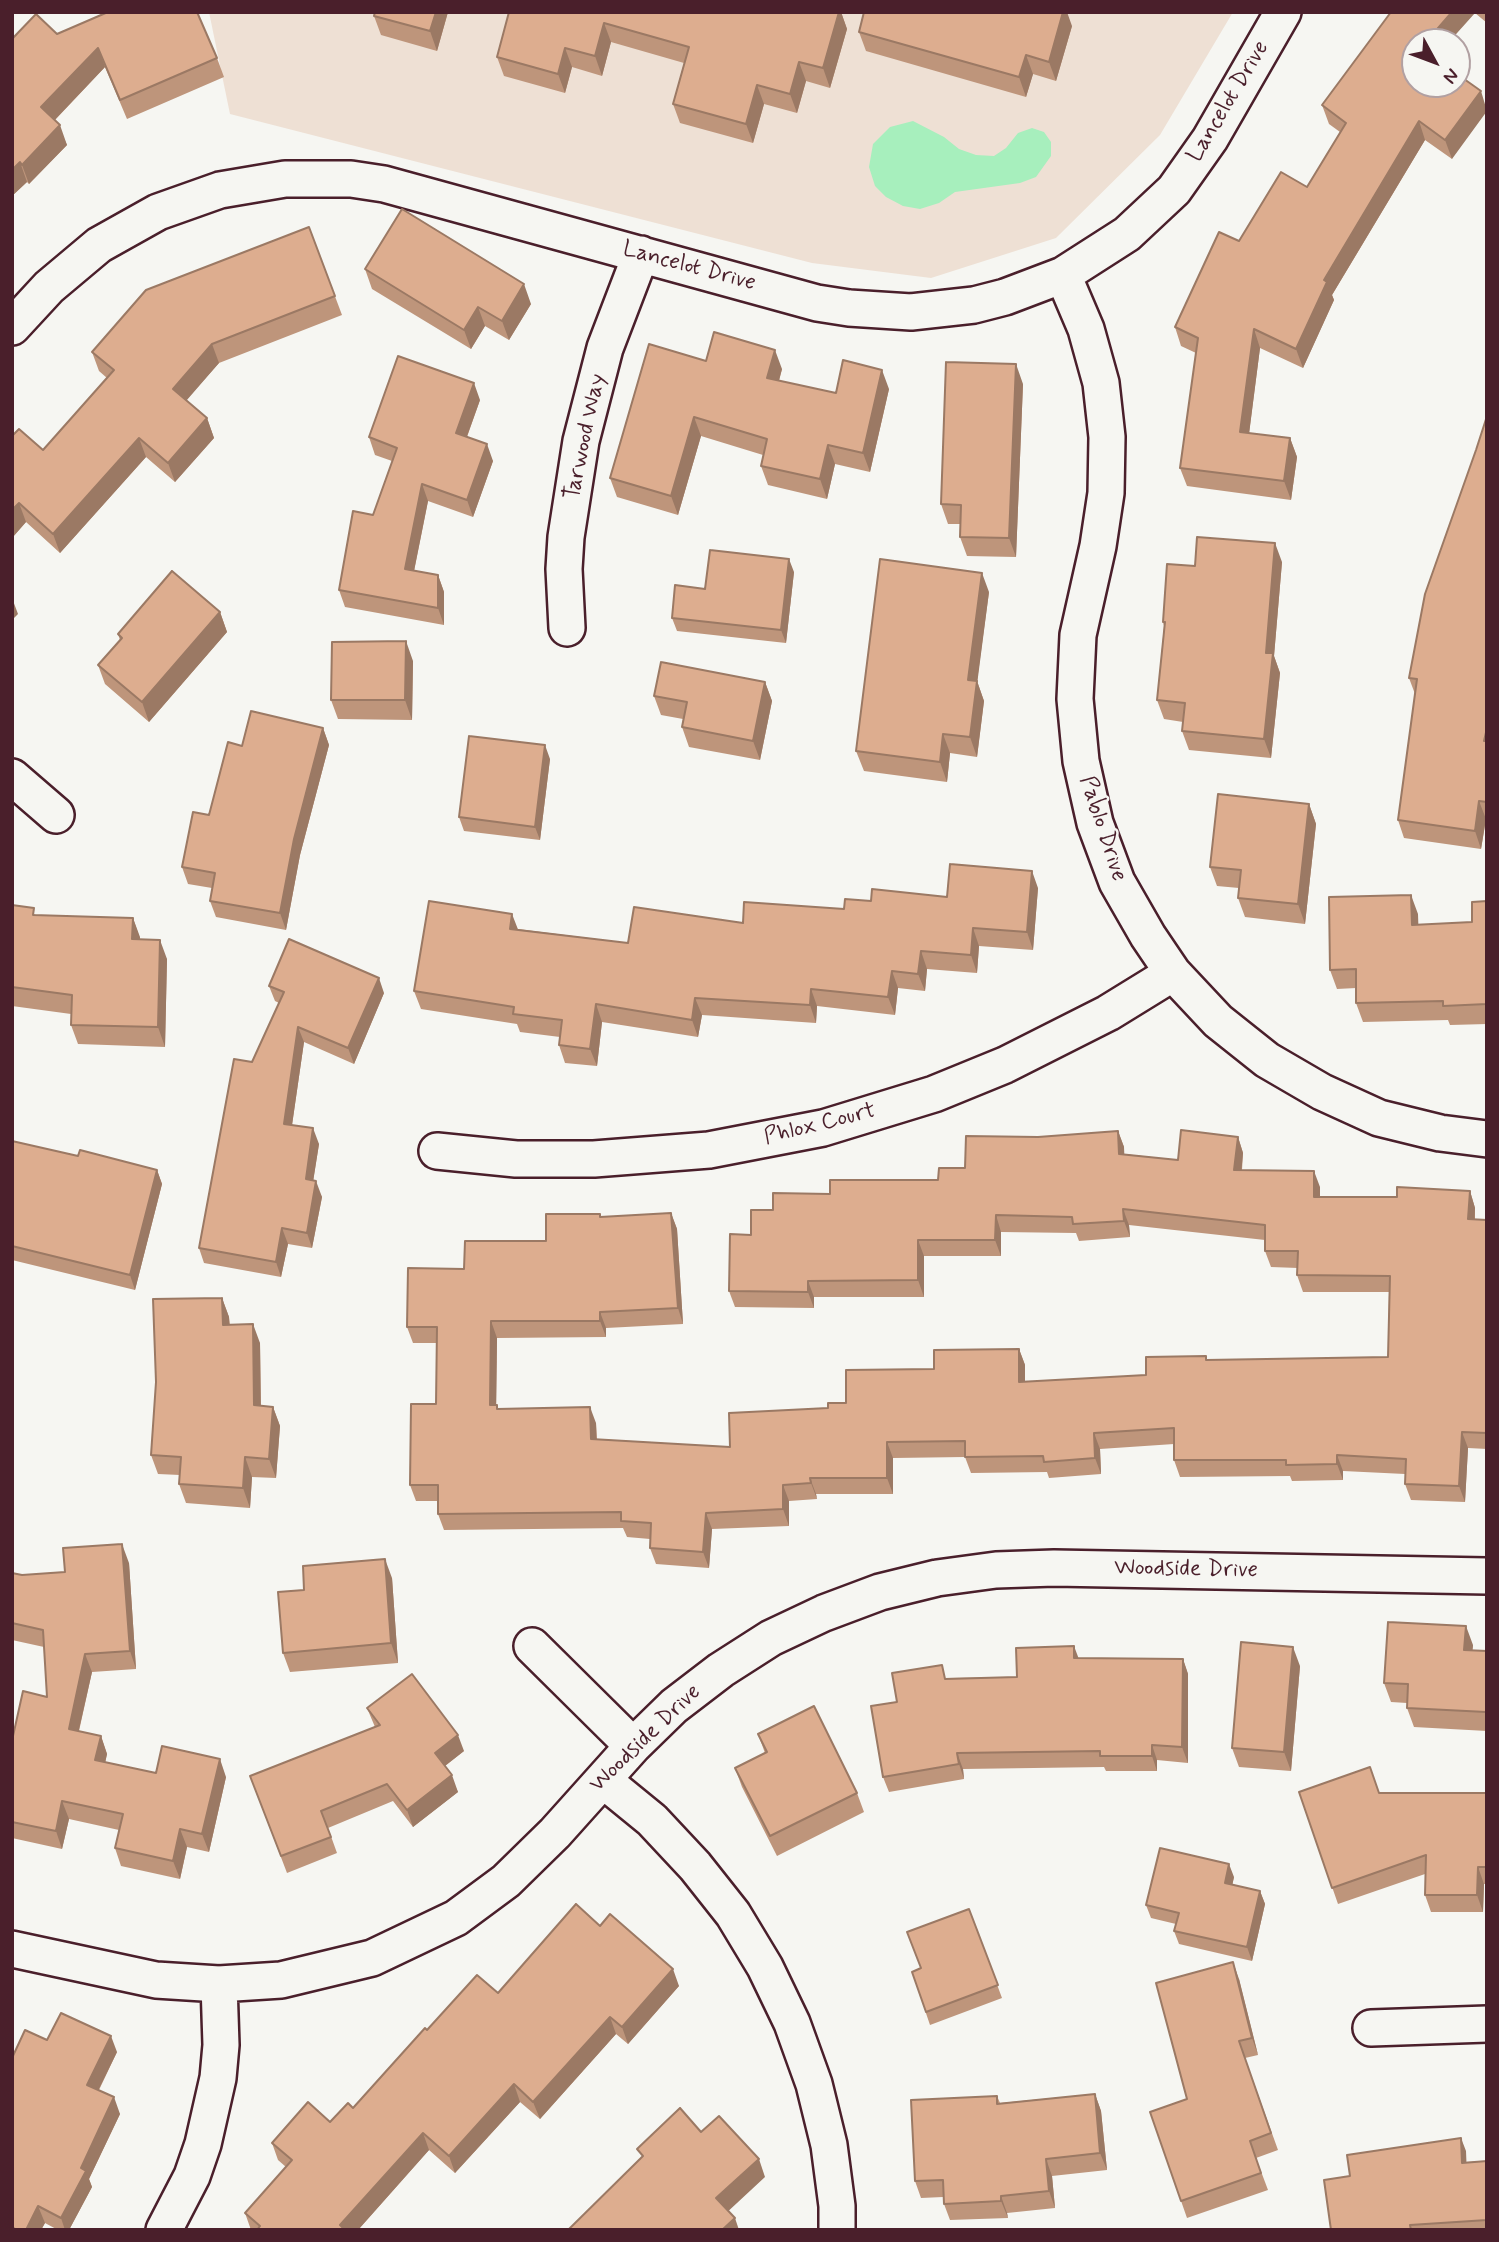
<!DOCTYPE html>
<style>
body{margin:0}
#map{position:relative;width:1499px;height:2242px;overflow:hidden;background:#f6f6f2;font-family:Mynerve,sans-serif}
canvas{display:block}
.frame{position:absolute;inset:0;border:14px solid #4a1f2b;pointer-events:none}
.north{position:absolute;left:1401px;top:28px;width:70px;height:70px;box-sizing:border-box;background:#f6f6f2;border:2px solid #b1a0a2;border-radius:50%;rotate:131deg;font-size:19px;font-weight:700;line-height:28px;text-align:center;color:#4a1f2b}
.north::after{content:'';display:block;margin:auto;width:24px;height:32px;background:#4a1f2b;clip-path:polygon(50% 0,100% 100%,50% 72%,0 100%)}
</style>
<div id="map">
<canvas width="1499" height="2242"></canvas>
<div class="frame"></div>
<div class="north">N</div>
</div>
<script>
const c = document.querySelector('canvas').getContext('2d');
c.lineJoin = 'round';
function paint(path, color) { c.fillStyle = color; c.fill(path, 'evenodd'); }
const toPath = rows => new Path2D(rows.map(r => 'M' + r).join(''));
function stroke(path, color, width, dash) { c.strokeStyle = color; c.lineWidth = width; c.lineCap = dash ? 'butt' : 'round'; c.setLineDash(dash || []); c.stroke(path); }
function label(font, color, halo, rows, align = 'center') {
  c.font = font + ' Mynerve,sans-serif'; c.lineWidth = 5; c.setLineDash([]); c.textBaseline = 'middle'; c.strokeStyle = halo; c.fillStyle = color; for (const [text, x, y, turn = 0] of rows) {
    c.save(); c.translate(x, y); c.rotate((+turn || 0) * Math.PI / 180); c.textAlign = isNaN(turn) ? turn : align; if (halo) c.strokeText(text, 0, 0); c.fillText(text, 0, 0); c.restore();
  }
}
const built = toPath([
 [209,12,1233,12,1160,135,1056,238,931,278,812,263,230,114]
]);
const green = toPath([
 [913,121,944,137,959,149,976,155,994,156,1006,148,1018,133,1032,128,1044,132,1051,142,1051,156,1036,177,1020,183,955,192,939,203,920,209,903,206,886,197,875,186,869,167,873,144,890,127]
]);
const street = toPath([
 [1063,275,1086,329,1101,383,1107,437,1106,493,1098,546,1078,635,1075,699,1081,761,1095,823,1117,882,1148,936,1173,973,1218,1021,1267,1060,1322,1092,1379,1118,1440,1133,1487,1139],
 [12,327,49,287,99,245,158,212,220,190,285,179,351,179,384,184,817,303,849,308,911,312,974,305,1005,297,1063,275,1127,234,1174,190,1210,139,1283,12],
 [567,628,564,569,566,537,581,441,605,348,641,254],
 [12,777,56,815],
 [437,1151,516,1159,594,1159,709,1150,823,1128,934,1094,1005,1065,1108,1013,1173,973],
 [532,1646,633,1746],
 [603,1780,652,1820,695,1866,733,1914,765,1967,792,2023,814,2084,829,2145,837,2206,837,2230],
 [12,1949,156,1980,219,1984,281,1980,372,1958,456,1918,506,1881,555,1833,633,1746,674,1706,721,1670,771,1638,824,1613,880,1592,937,1578,996,1570,1054,1568,1487,1576],
 [1371,2028,1487,2024],
 [164,2230,192,2176,203,2144,218,2078,221,2045,219,1984]
]);
const wall = toPath([
 [375,12,448,12,437,51,381,35,374,16],
 [509,12,841,12,847,29,830,88,806,81,797,113,764,104,753,143,680,123,673,104,684,63,611,42,602,76,572,67,565,93,504,76,497,57],
 [1391,12,1487,12,1487,23,1475,13,1415,42,1457,84,1452,159,1425,140,1332,295,1334,300,1303,368,1260,348,1249,433,1290,438,1297,457,1291,500,1187,486,1180,468,1196,353,1181,346,1175,327,1239,241,1307,187,1340,132,1329,124,1322,105],
 [1072,26,1056,81,1033,74,1026,97,866,51,859,32],
 [57,34,217,58,224,77,127,119,105,67,55,120,67,145,29,184,27,182,12,196,12,39],
 [309,227,342,315,219,363,186,400,207,418,214,438,175,482,146,457,60,553,26,522,12,538,12,436,43,450,107,378,99,371,92,352],
 [365,269,531,304,509,340,485,326,471,349,372,289],
 [706,361,782,369,779,381,836,393,889,389,870,472,835,464,827,499,768,485,761,466,763,455,701,436,678,515,617,497,610,478],
 [1023,384,1016,557,967,556,960,537,960,524,948,524,941,504],
 [480,400,467,437,493,461,473,517,428,501,414,571,438,575,444,592,444,625,345,607,339,590,373,515,392,461,375,455,369,437],
 [1487,416,1487,819,1486,819,1481,849,1404,838,1398,820,1415,694,1409,678],
 [1282,562,1274,656,1280,673,1271,758,1189,750,1182,731,1183,722,1164,719,1157,700,1164,626,1163,622,1195,566],
 [794,572,786,643,677,631,672,618,705,589],
 [989,592,977,681,984,701,977,757,950,753,947,782,864,771,856,751],
 [220,612,227,632,149,722,105,684,98,665,120,640,118,634],
 [413,661,412,720,338,719,331,700],
 [765,682,772,701,760,760,689,747,682,727,683,719,661,715,654,696],
 [323,728,329,745,300,855,286,930,216,917,210,901,212,888,188,884,182,867,242,746],
 [550,759,540,840,464,831,459,817],
 [1309,804,1316,824,1305,924,1245,917,1238,898,1239,888,1217,886,1210,867],
 [1038,888,1033,950,979,946,977,973,927,969,925,991,898,988,895,1015,817,1006,816,1023,702,1015,698,1037,602,1022,597,1066,565,1063,559,1045,560,1037,520,1032,517,1024,421,1009,414,991,518,929,628,943,743,923,844,909,871,901,947,897],
 [1487,901,1487,1024,1450,1025,1448,1020,1363,1022,1356,1003,1356,988,1337,989,1330,970,1418,914,1418,925,1472,922],
 [12,905,36,915,133,918,140,939,167,959,165,1047,78,1044,71,1025,71,1014,12,1006],
 [269,986,384,993,354,1064,304,1042,292,1125,319,1144,313,1181,322,1197,312,1248,288,1244,281,1277,204,1263,199,1248,252,1062,279,1003,275,1001],
 [1118,1131,1124,1147,1124,1154,1178,1160,1238,1137,1243,1153,1242,1170,1320,1187,1320,1197,1397,1197,1470,1191,1475,1208,1475,1219,1487,1220,1487,1449,1468,1448,1465,1502,1411,1500,1405,1484,1405,1474,1343,1471,1343,1480,1292,1481,1290,1476,1180,1477,1174,1460,1174,1444,1100,1449,1101,1474,1049,1478,1047,1472,971,1473,965,1457,893,1458,893,1494,816,1494,817,1499,789,1501,789,1526,712,1529,709,1568,656,1564,650,1548,650,1539,627,1537,623,1528,444,1530,438,1514,438,1501,416,1501,410,1485,436,1404,436,1343,413,1343,407,1327,464,1269,546,1241,600,1214,601,1217,671,1213,677,1229,683,1324,606,1328,606,1337,497,1338,496,1405,498,1409,596,1423,597,1439,730,1447,828,1408,846,1403,934,1369,1019,1349,1025,1365,1025,1382,1146,1375,1207,1360,1388,1357,1389,1292,1303,1292,1297,1275,1298,1268,1271,1267,1265,1251,1265,1240,1129,1225,1130,1237,1079,1241,1076,1233,1001,1232,1001,1256,924,1256,924,1297,814,1297,814,1308,735,1307,729,1291,751,1235,773,1210,830,1194,938,1180,1038,1137],
 [12,1141,78,1156,157,1170,162,1184,135,1290,12,1260],
 [222,1298,229,1317,230,1325,260,1343,261,1406,273,1407,280,1426,276,1478,252,1477,250,1508,186,1503,179,1484,180,1475,158,1474,151,1455],
 [129,1563,136,1669,92,1672,79,1731,101,1736,107,1754,105,1762,156,1773,226,1777,209,1852,187,1847,180,1879,121,1866,115,1848,119,1830,69,1819,62,1849,12,1838,12,1736,13,1736,47,1697,44,1647,12,1640,12,1573,22,1575,65,1572],
 [392,1578,398,1663,290,1672,283,1653,304,1590],
 [1473,1645,1472,1650,1487,1651,1487,1731,1414,1727,1407,1708,1407,1703,1391,1702,1384,1683],
 [1078,1658,1183,1659,1188,1674,1188,1763,1157,1760,1157,1771,1106,1771,1104,1767,963,1769,964,1779,889,1792,883,1777,947,1678,1017,1677],
 [1300,1666,1291,1771,1239,1767,1232,1748],
 [367,1708,464,1751,445,1766,458,1792,413,1827,393,1801,328,1828,337,1853,287,1873,250,1776,375,1727],
 [758,1734,857,1793,864,1812,777,1856,742,1787,735,1768,765,1753],
 [1299,1792,1487,1793,1487,1884,1484,1884,1483,1912,1431,1912,1425,1895,1425,1874,1338,1904],
 [1234,1877,1232,1885,1260,1891,1265,1904,1252,1961,1179,1944,1174,1931,1176,1924,1151,1918,1146,1905],
 [969,1909,1002,1998,930,2025,912,1972,921,1968],
 [600,1926,679,1986,628,2044,616,2034,540,2119,520,2102,455,2173,429,2150,358,2230,251,2230,245,2213,286,2167,278,2160,272,2143,330,2122,353,2108,427,2030,498,1993],
 [1239,1979,1258,2055,1245,2058,1278,2150,1256,2158,1268,2190,1187,2218,1150,2112,1187,2099],
 [47,2040,117,2052,99,2090,120,2114,89,2179,92,2187,69,2230,58,2230,45,2223,41,2230,12,2230,12,2058],
 [1095,2094,1101,2111,1107,2170,1052,2176,1055,2208,1007,2213,1008,2218,950,2220,944,2204,943,2197,921,2198,915,2181,997,2096,1000,2103],
 [1466,2151,1466,2162,1487,2161,1487,2230,1331,2230,1350,2176]
]);
const shadedWall = toPath([
 [436,12,448,12,437,51,430,31],
 [839,12,841,12,847,29,830,88,823,68],
 [1063,12,1067,12,1072,26,1056,81,1049,62],
 [1452,12,1475,13,1449,42,1426,42],
 [604,23,611,42,602,76,595,56],
 [98,48,105,67,48,127,41,107],
 [565,48,572,67,565,93,558,74],
 [1026,55,1033,74,1026,97,1019,77],
 [799,62,806,81,797,113,790,94],
 [757,85,764,104,753,143,746,124],
 [1481,91,1487,111,1452,159,1445,140],
 [1419,121,1425,140,1332,295,1334,300,1303,368,1296,349,1324,280],
 [60,125,67,145,29,184,22,165],
 [20,162,27,182,12,196,12,170],
 [524,284,531,304,509,340,502,321],
 [478,307,485,326,471,349,464,330],
 [1254,329,1260,348,1247,450,1240,432],
 [212,344,219,363,180,408,173,389],
 [775,350,782,369,774,398,767,378],
 [1016,364,1023,384,1016,557,1009,538],
 [882,370,889,389,870,472,863,453],
 [474,383,480,400,462,450,456,433],
 [694,417,701,436,678,515,671,496],
 [207,418,214,438,175,482,168,463],
 [139,438,146,457,60,553,53,534],
 [1290,438,1297,457,1291,500,1284,481],
 [487,444,493,461,473,517,467,500],
 [828,445,835,464,827,499,820,479],
 [422,484,428,501,411,586,405,569],
 [19,503,26,522,12,538,12,510],
 [1275,543,1282,562,1274,656,1280,673,1271,758,1264,739,1266,653],
 [789,559,794,572,786,643,781,630],
 [982,573,989,592,975,700,968,680],
 [438,575,444,592,444,625,438,608],
 [12,598,18,614,12,620],
 [220,612,227,632,149,722,142,702],
 [406,641,413,661,412,720,405,700],
 [977,681,984,701,977,757,970,737],
 [765,682,772,701,760,760,753,741],
 [323,728,329,745,300,855,286,930,280,913,294,839],
 [943,734,950,753,947,782,940,762],
 [545,745,550,759,540,840,535,827],
 [1479,801,1486,819,1481,849,1475,831],
 [1309,804,1316,824,1305,924,1298,904],
 [1032,871,1038,888,1033,950,1027,932],
 [1411,895,1418,914,1419,945,1412,925],
 [512,914,519,932,510,929],
 [133,918,140,937,139,958,132,939],
 [973,928,979,946,977,973,971,955],
 [160,940,167,959,165,1047,158,1027],
 [921,951,927,969,925,991,918,974],
 [892,971,898,988,895,1015,888,997],
 [379,978,384,993,354,1064,348,1048],
 [811,989,817,1006,816,1023,810,1005],
 [695,998,702,1015,698,1037,692,1020],
 [596,1004,602,1022,597,1066,590,1049],
 [298,1027,304,1042,290,1139,284,1124],
 [313,1128,319,1144,311,1195,306,1179],
 [1118,1131,1124,1147,1125,1170,1119,1154],
 [1238,1137,1243,1153,1240,1186,1234,1170],
 [157,1170,162,1184,135,1290,130,1275],
 [1314,1171,1320,1187,1320,1213,1314,1197],
 [316,1181,322,1197,312,1248,307,1233],
 [1470,1191,1475,1208,1474,1235,1468,1219],
 [1123,1209,1129,1225,1130,1237,1124,1221],
 [671,1213,677,1229,683,1324,678,1308],
 [996,1215,1001,1232,1001,1256,995,1240],
 [282,1228,288,1244,281,1277,276,1262],
 [918,1240,924,1256,924,1297,918,1280],
 [808,1281,814,1297,814,1308,808,1292],
 [222,1298,229,1317,230,1344,223,1325],
 [600,1312,606,1328,606,1337,600,1321],
 [491,1321,497,1338,496,1421,490,1405],
 [253,1324,260,1343,261,1425,254,1405],
 [1019,1349,1025,1365,1025,1398,1019,1382],
 [273,1407,280,1426,276,1478,269,1459],
 [590,1407,596,1423,597,1455,591,1439],
 [1462,1432,1468,1448,1465,1502,1459,1486],
 [1094,1433,1100,1449,1101,1474,1095,1458],
 [887,1442,893,1458,893,1494,887,1478],
 [1337,1455,1343,1471,1343,1480,1337,1464],
 [245,1457,252,1477,250,1508,243,1488],
 [810,1478,816,1494,817,1499,811,1483],
 [783,1485,789,1501,789,1526,783,1509],
 [706,1513,712,1529,709,1568,703,1552],
 [122,1544,129,1563,136,1669,130,1651],
 [385,1559,392,1578,398,1663,391,1643],
 [1466,1626,1473,1645,1471,1669,1464,1650],
 [1074,1646,1080,1662,1074,1658],
 [1293,1647,1300,1666,1291,1771,1284,1752],
 [85,1654,92,1672,75,1747,69,1729],
 [1183,1659,1188,1674,1188,1763,1182,1747],
 [458,1735,464,1751,441,1769,435,1753],
 [101,1736,107,1754,102,1778,95,1760],
 [1152,1745,1157,1760,1157,1771,1152,1756],
 [957,1753,963,1769,964,1779,959,1764],
 [220,1759,226,1777,209,1852,202,1834],
 [452,1775,458,1792,413,1827,407,1810],
 [62,1801,69,1819,62,1849,56,1831],
 [180,1829,187,1847,180,1879,173,1861],
 [1229,1864,1234,1877,1230,1896,1225,1883],
 [1478,1867,1484,1884,1483,1912,1477,1895],
 [1260,1891,1265,1904,1252,1961,1247,1947],
 [1233,1962,1239,1979,1258,2055,1252,2038],
 [673,1969,679,1986,628,2044,622,2027],
 [610,2017,616,2034,540,2119,533,2102],
 [111,2036,117,2052,93,2101,87,2085],
 [514,2084,520,2102,455,2173,449,2156],
 [1095,2094,1101,2111,1107,2170,1100,2153],
 [114,2097,120,2114,89,2179,92,2187,69,2230,65,2230,61,2218,81,2168],
 [423,2133,429,2150,358,2230,342,2230,340,2225],
 [1461,2138,1466,2151,1467,2176,1462,2163],
 [759,2159,765,2177,723,2216,716,2198],
 [1046,2159,1052,2176,1055,2208,1049,2191],
 [1001,2196,1007,2213,1008,2218,1001,2201],
 [38,2206,45,2223,41,2230,26,2230],
 [735,2218,739,2230,722,2230]
]);
const building = toPath([
 [108,12,197,12,217,58,120,100,98,48,41,107,60,125,22,165,20,162,12,170,12,39,36,14,57,34,108,12],
 [375,12,436,12,430,31,374,16,375,12],
 [509,12,839,12,823,68,799,62,790,94,757,85,746,124,673,104,689,47,604,23,595,56,565,48,558,74,497,57,509,12],
 [864,12,1063,12,1049,62,1026,55,1019,77,859,32,864,12],
 [1391,12,1452,12,1426,42,1415,42,1415,84,1457,84,1457,74,1481,91,1445,140,1419,121,1324,280,1327,282,1296,349,1254,329,1240,432,1290,438,1284,481,1180,468,1198,338,1175,327,1219,232,1239,241,1281,172,1307,187,1346,123,1322,105,1391,12],
 [402,209,524,284,502,321,478,307,464,330,365,269,402,209],
 [309,227,335,296,212,344,173,389,207,418,168,463,139,438,53,534,19,503,12,510,12,436,19,429,43,450,114,370,92,352,146,290,309,227],
 [714,332,775,350,767,378,836,393,843,360,882,370,863,453,828,445,820,479,761,466,767,439,694,417,671,496,610,478,649,344,706,361,714,332],
 [398,356,474,383,456,433,487,444,467,500,422,484,405,569,438,575,438,608,339,590,353,511,373,515,397,448,369,437,398,356],
 [946,362,1016,364,1009,538,960,537,961,505,941,504,946,362],
 [1487,416,1487,728,1484,741,1487,741,1487,802,1479,801,1475,831,1398,820,1417,679,1409,678,1425,594,1476,450,1487,416],
 [1197,537,1275,543,1266,653,1273,653,1264,739,1182,731,1185,703,1157,700,1165,622,1163,622,1167,564,1195,566,1197,537],
 [710,550,789,559,781,630,672,618,675,585,705,589,710,550],
 [880,559,982,573,968,680,977,681,970,737,943,734,940,762,856,751,880,559],
 [172,571,220,612,142,702,98,665,122,638,118,634,172,571],
 [406,641,405,700,331,700,332,642,406,641],
 [661,662,765,682,753,741,682,727,687,702,654,696,661,662],
 [251,711,323,728,294,839,280,913,210,901,215,873,182,867,193,812,209,815,228,742,242,746,251,711],
 [469,736,545,745,535,827,459,817,469,736],
 [1218,794,1309,804,1298,904,1238,898,1241,870,1210,867,1218,794],
 [950,864,1032,871,1027,932,973,928,971,955,921,951,918,974,892,971,888,997,811,989,810,1005,695,998,692,1020,596,1004,590,1049,559,1045,562,1020,513,1014,514,1007,414,991,429,901,512,914,510,929,628,943,634,907,743,923,744,902,844,909,845,899,871,901,872,889,947,897,950,864],
 [1411,895,1412,925,1472,922,1472,902,1487,901,1487,1004,1443,1006,1443,1001,1356,1003,1356,969,1330,970,1329,897,1411,895],
 [12,905,34,908,33,915,133,918,132,939,160,940,158,1027,71,1025,72,995,12,987,12,905],
 [289,939,379,978,348,1048,298,1027,284,1124,313,1128,306,1179,316,1181,307,1233,282,1228,276,1262,199,1248,234,1059,252,1062,284,992,269,986,289,939],
 [1181,1130,1238,1137,1234,1170,1314,1171,1314,1197,1397,1197,1397,1187,1470,1191,1468,1219,1487,1220,1487,1433,1462,1432,1459,1486,1405,1484,1406,1459,1337,1455,1337,1464,1286,1465,1286,1460,1174,1460,1174,1428,1094,1433,1095,1458,1044,1462,1043,1456,965,1457,965,1441,887,1442,887,1478,810,1478,811,1483,783,1485,783,1509,706,1513,703,1552,650,1548,651,1523,621,1521,621,1512,438,1514,438,1485,410,1485,411,1404,436,1404,437,1327,407,1327,408,1268,464,1269,465,1241,546,1241,546,1214,600,1214,600,1217,671,1213,678,1308,600,1312,600,1321,491,1321,490,1405,497,1405,497,1409,590,1407,591,1439,730,1447,729,1413,828,1408,828,1403,846,1403,846,1370,934,1369,934,1350,1019,1349,1019,1382,1146,1375,1146,1357,1206,1356,1206,1360,1388,1357,1390,1276,1297,1275,1298,1251,1265,1251,1265,1225,1123,1209,1124,1221,1073,1224,1072,1217,996,1215,995,1240,918,1240,918,1280,808,1281,808,1292,729,1291,730,1234,751,1235,751,1210,773,1210,773,1193,830,1194,830,1180,938,1180,939,1168,965,1168,966,1136,1038,1137,1118,1131,1119,1154,1178,1160,1181,1130],
 [12,1141,78,1156,80,1150,157,1170,130,1275,12,1246,12,1141],
 [222,1298,223,1325,253,1324,254,1405,273,1407,269,1459,245,1457,243,1488,179,1484,181,1457,151,1455,156,1382,153,1299,222,1298],
 [122,1544,130,1651,85,1654,69,1729,101,1736,95,1760,156,1773,162,1746,220,1759,202,1834,180,1829,173,1861,115,1848,123,1814,62,1801,56,1831,12,1822,12,1736,13,1736,23,1691,47,1697,43,1630,12,1623,12,1573,22,1575,65,1572,63,1548,122,1544],
 [385,1559,391,1643,283,1653,278,1592,304,1590,303,1566,385,1559],
 [1388,1622,1466,1626,1464,1650,1487,1651,1486,1712,1407,1708,1408,1684,1384,1683,1388,1622],
 [1241,1642,1293,1647,1284,1752,1232,1748,1241,1642],
 [1074,1646,1074,1658,1183,1659,1182,1747,1152,1745,1152,1756,1100,1756,1100,1751,957,1753,959,1764,883,1777,871,1706,897,1702,892,1673,942,1665,945,1679,1017,1677,1016,1648,1074,1646],
 [412,1674,458,1735,435,1753,452,1775,407,1810,387,1784,321,1811,331,1837,281,1856,250,1776,380,1725,367,1708,412,1674],
 [814,1706,857,1793,770,1836,735,1768,767,1752,758,1734,814,1706],
 [1370,1767,1379,1793,1487,1793,1487,1867,1478,1867,1477,1895,1425,1895,1426,1855,1332,1888,1299,1792,1370,1767],
 [1160,1848,1229,1864,1225,1883,1260,1891,1247,1947,1174,1931,1179,1913,1146,1905,1160,1848],
 [576,1904,600,1926,610,1914,673,1969,622,2027,610,2017,533,2102,514,2084,449,2156,423,2133,340,2225,345,2230,257,2230,260,2226,245,2213,292,2160,272,2143,308,2102,330,2122,348,2103,353,2108,425,2028,427,2030,477,1975,498,1993,576,1904],
 [969,1909,998,1985,926,2012,912,1972,921,1968,907,1932,969,1909],
 [1233,1962,1252,2038,1239,2041,1271,2133,1250,2141,1261,2173,1181,2201,1150,2112,1187,2099,1156,1983,1233,1962],
 [61,2013,111,2036,87,2085,114,2097,81,2168,86,2171,61,2218,38,2206,26,2230,17,2230,12,2227,12,2085,13,2083,12,2082,12,2058,25,2030,47,2040,61,2013],
 [1095,2094,1100,2153,1046,2159,1049,2191,1001,2196,1001,2201,944,2204,943,2180,915,2181,911,2100,997,2096,997,2104,1095,2094],
 [680,2108,701,2132,719,2116,759,2159,716,2198,735,2218,722,2230,568,2230,643,2156,637,2149,680,2108],
 [1461,2138,1462,2163,1487,2161,1487,2220,1410,2225,1411,2230,1331,2230,1324,2180,1350,2176,1347,2155,1461,2138]
]);
const streetNames = [
 ["Lancelot Drive",1229,102,-59],
 ["Lancelot Drive",689,267,15],
 ["Tarwood Way",586,437,-78],
 ["Pablo Drive",1102,829,72],
 ["Phlox Court",820,1125,-14],
 ["Woodside Drive",1186,1570,1],
 ["Woodside Drive",646,1739,-44]
];
paint(built, '#eee0d4');
paint(green, '#a7efbd');
stroke(street, '#4a1f2b', 40);
stroke(street, '#f6f6f2', 35);
paint(wall, '#be957b');
paint(shadedWall, '#9b7964');
paint(building, '#ddad8f');
stroke(building, '#9b7964', 2);
label('23px', '#4a1f2b', '#f6f6f2', streetNames);
</script>
